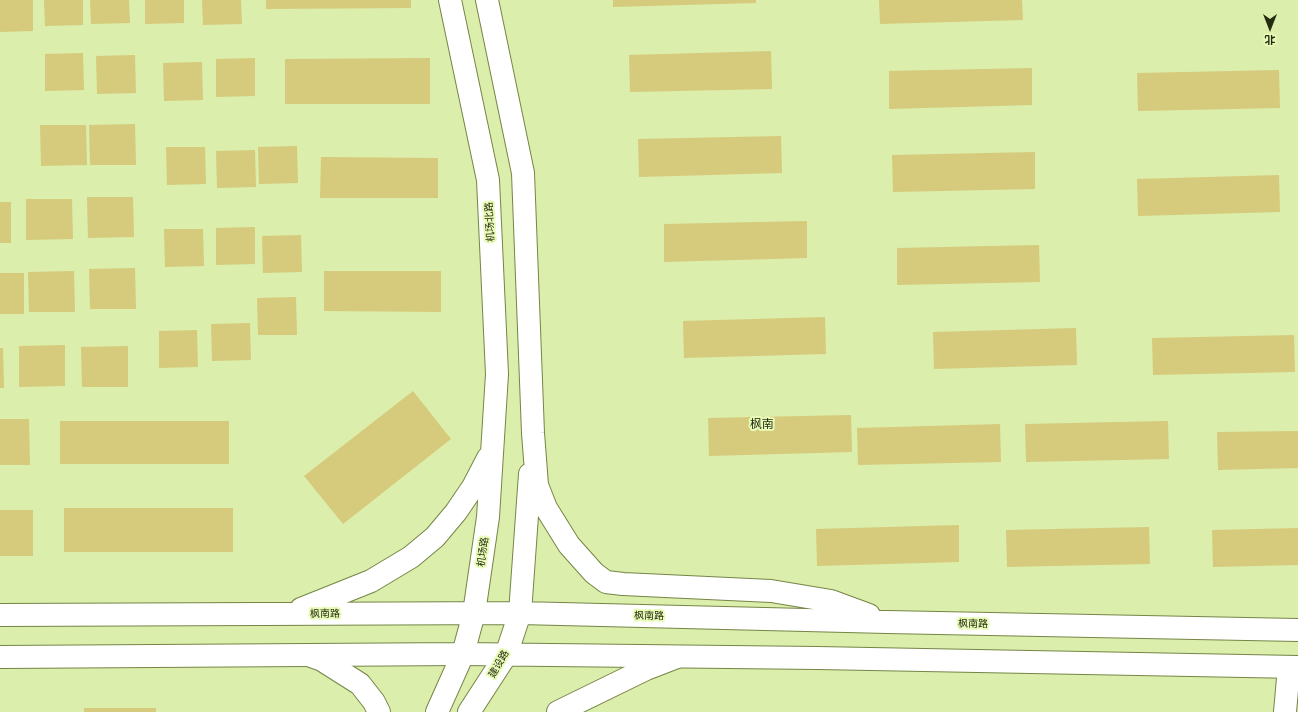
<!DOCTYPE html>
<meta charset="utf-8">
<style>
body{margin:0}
#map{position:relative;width:1298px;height:712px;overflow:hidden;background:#dbeeab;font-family:Inter,"Noto Sans SC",sans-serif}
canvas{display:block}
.north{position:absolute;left:1250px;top:8px;width:40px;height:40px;-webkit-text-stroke:3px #e8fbb7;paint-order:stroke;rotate:180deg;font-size:11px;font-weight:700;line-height:16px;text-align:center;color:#252b11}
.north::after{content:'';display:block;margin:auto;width:14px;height:18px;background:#252b11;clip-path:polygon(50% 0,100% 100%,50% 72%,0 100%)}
</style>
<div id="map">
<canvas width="1298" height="712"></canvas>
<div class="north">北</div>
</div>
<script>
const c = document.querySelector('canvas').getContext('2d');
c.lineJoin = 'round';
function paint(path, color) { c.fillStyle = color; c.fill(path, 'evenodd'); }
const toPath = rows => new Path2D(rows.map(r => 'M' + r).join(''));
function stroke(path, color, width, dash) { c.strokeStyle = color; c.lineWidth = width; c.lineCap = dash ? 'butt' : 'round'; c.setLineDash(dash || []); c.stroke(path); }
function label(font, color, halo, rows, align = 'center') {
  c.font = font + ' Inter,"Noto Sans SC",sans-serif'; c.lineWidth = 4; c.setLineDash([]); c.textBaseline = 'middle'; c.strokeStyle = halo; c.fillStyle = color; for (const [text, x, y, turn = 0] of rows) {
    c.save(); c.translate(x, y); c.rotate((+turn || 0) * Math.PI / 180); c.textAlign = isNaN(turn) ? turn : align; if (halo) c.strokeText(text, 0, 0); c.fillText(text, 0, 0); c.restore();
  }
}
const building = toPath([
 [0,0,33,0,33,31,0,32],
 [44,0,83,0,83,25,45,26],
 [90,0,129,0,130,23,91,24],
 [145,0,184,0,184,23,145,24],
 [202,0,241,0,242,24,203,25],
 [266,0,411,0,411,8,266,9],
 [613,0,756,0,756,3,613,7],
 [879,0,1022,0,1023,20,880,24],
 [771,51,772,89,630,92,629,55],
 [83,53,84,90,45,91,45,54],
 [135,55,136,93,97,94,96,56],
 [255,58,255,96,216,97,216,59],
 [430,58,430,104,285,104,285,59],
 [202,62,203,100,164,101,163,63],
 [1032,68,1032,105,889,109,889,71],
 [1279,70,1280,108,1138,111,1137,73],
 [135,124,136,165,90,165,89,125],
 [40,125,86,125,87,165,41,166],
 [781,136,782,173,639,177,638,139],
 [297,146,298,183,259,184,258,147],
 [166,147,205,147,206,184,167,185],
 [255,150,256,187,217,188,216,151],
 [1035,152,1035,189,893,192,892,155],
 [321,157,438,158,438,198,320,198],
 [1279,175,1280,212,1138,216,1137,179],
 [87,197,133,197,134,237,88,238],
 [26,199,72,199,73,239,26,240],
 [0,202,11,202,11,243,0,243],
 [807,221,807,258,664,262,664,224],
 [255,227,255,264,216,265,216,228],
 [164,229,203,229,204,266,165,267],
 [301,235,302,272,263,273,262,236],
 [1039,245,1040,282,897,285,897,248],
 [135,268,136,309,90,309,89,269],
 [74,271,75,312,29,312,28,272],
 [324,271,441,271,441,312,324,311],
 [0,273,24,273,24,314,0,314],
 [296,297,297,335,258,335,257,298],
 [825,317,826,354,684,358,683,321],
 [250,323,251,360,212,361,211,324],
 [1076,328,1077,365,934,369,933,332],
 [197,330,198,367,159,368,159,331],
 [1294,335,1295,372,1153,375,1152,338],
 [65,345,65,386,19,387,19,346],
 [128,346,128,387,82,387,81,347],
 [0,348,3,348,4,388,0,388],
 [413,391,451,439,343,524,304,476],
 [851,415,852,452,709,456,708,418],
 [0,419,29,419,30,465,0,465],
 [60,421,229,421,229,464,60,464],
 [1168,421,1169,459,1026,462,1025,424],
 [1000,424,1001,462,858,465,857,428],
 [1298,431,1298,468,1218,470,1217,432],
 [64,508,233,508,233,552,64,552],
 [0,510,33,510,33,556,0,556],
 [959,525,959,562,817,566,816,529],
 [1149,527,1150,564,1007,567,1006,530],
 [1298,528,1298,565,1213,567,1212,530],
 [84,708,156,708,156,712,84,712]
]);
const secondary = toPath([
 [308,655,322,660,360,684,374,702,379,712],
 [437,712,463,654],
 [469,712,506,655],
 [558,712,646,669,677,657],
 [1285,712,1289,667]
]);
const primary = toPath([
 [450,0,488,180,497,374,488,517,474,613,463,654],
 [487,0,523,173,533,433,537,485,546,508,569,545,594,573,606,582,623,584,771,591,831,601,869,615],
 [301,609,371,581,411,557,435,537,456,512,473,487,488,458],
 [0,615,520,613,887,622,1298,630],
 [506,655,520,613,530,474],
 [0,657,463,654,817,658,1298,667]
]);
const streetNames = [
 ["机场北路",490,222,-93],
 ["机场路",483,552,-82],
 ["枫南路",325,614,-1],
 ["枫南路",649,616,1],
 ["枫南路",973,624,1],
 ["建设路",499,664,-60]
];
const quarterNames = [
 ["枫南",762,424]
];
paint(building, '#d6ca7c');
stroke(secondary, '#758546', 24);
stroke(primary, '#758546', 24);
stroke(secondary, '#fff', 22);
stroke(primary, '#fff', 22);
label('10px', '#252b11', '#e8fbb7', streetNames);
label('12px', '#252b11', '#e8fbb7', quarterNames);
</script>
